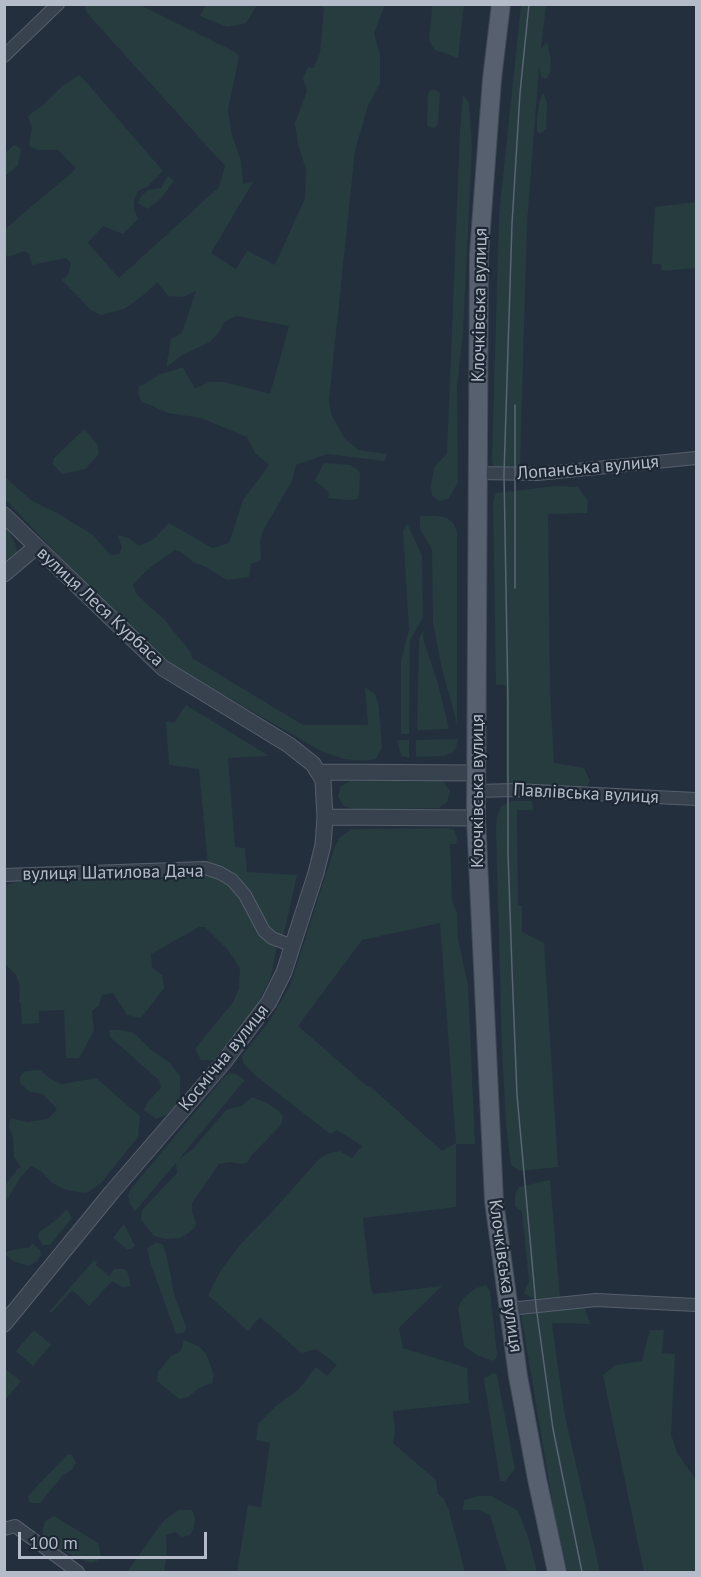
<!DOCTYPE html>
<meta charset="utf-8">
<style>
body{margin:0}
#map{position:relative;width:701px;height:1577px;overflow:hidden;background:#242f3e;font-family:"PT Sans",sans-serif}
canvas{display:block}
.frame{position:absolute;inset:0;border:6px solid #b4bcc9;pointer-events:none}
.scale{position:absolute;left:18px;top:1532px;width:189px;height:27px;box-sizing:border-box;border:3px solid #b4bcc9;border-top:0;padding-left:8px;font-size:18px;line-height:21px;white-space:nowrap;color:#b4bcc9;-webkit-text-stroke:4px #1d2633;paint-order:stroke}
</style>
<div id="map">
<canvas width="701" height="1577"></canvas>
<div class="frame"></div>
<div class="scale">100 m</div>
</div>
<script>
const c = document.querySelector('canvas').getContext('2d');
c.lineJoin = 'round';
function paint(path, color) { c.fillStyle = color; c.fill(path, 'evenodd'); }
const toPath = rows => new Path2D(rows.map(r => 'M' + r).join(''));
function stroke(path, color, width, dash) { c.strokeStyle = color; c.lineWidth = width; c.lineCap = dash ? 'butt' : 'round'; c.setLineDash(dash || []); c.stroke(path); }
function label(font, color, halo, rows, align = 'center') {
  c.font = font + ' "PT Sans",sans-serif'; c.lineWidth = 4.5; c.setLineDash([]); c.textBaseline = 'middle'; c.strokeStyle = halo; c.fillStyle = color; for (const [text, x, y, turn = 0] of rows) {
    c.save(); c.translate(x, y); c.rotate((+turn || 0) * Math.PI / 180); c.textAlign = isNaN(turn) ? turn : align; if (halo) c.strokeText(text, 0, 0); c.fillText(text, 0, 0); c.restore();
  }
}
const green = toPath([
 [206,4,257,4,257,5,246,23,227,27,200,16],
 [84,5,140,5,235,52,239,57,228,110,232,135,241,161,243,184,253,182,211,253,236,269,247,251,275,265,305,198,306,169,298,145,295,123,307,91,303,78,308,67,314,68,320,53,324,8,319,5,385,5,374,33,380,55,380,83,368,106,355,150,329,400,331,414,345,439,359,450,386,454,386,458,384,461,327,454,296,465,292,481,263,531,260,541,261,560,251,564,249,577,227,580,206,567,193,562,181,552,175,550,147,570,133,585,137,595,165,620,191,653,192,658,303,725,368,725,365,687,369,690,375,694,378,702,380,721,382,748,376,759,365,761,344,759,321,751,177,668,155,652,74,572,5,499,5,477,32,501,57,513,93,535,110,555,119,554,122,547,118,535,129,538,139,546,154,539,169,523,212,548,229,543,243,500,269,465,255,453,247,437,201,418,168,413,150,405,142,402,138,393,139,387,161,374,180,368,183,368,195,388,210,382,224,382,270,394,289,326,236,316,224,322,220,331,210,342,182,355,166,368,171,339,182,333,196,291,183,297,168,296,157,282,145,294,124,309,101,315,91,310,62,280,69,273,71,263,66,258,32,265,29,254,24,251,8,257,5,253,5,229,76,169,58,150,38,150,29,146,32,128,28,116,43,105,65,84,80,75,163,171,147,187,138,191,134,200,134,209,138,219,123,234,103,226,88,243,119,278,219,187,225,166,87,13],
 [434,5,464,5,458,58,435,50,429,41,432,6],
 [521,5,546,5,541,49,547,42,551,60,550,73,546,79,541,77,539,67,527,223,520,466,536,467,537,474,494,469,492,460,499,215],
 [431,90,436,90,440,93,438,124,434,128,427,126,428,93],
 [543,93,547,103,546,129,540,134,537,131,537,119,539,103],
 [463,95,469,102,472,148,463,333,457,386,458,483,448,499,439,501,432,495,431,486,434,468,447,453,460,130],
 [14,145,21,149,18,165,5,176,5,153],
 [168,176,174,181,162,197,148,209,138,203,141,196,148,190,161,188],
 [696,202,696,268,662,271,661,264,652,264,655,207],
 [84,429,97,444,99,454,85,469,62,474,53,464,54,458],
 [324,463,350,465,357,469,360,473,359,494,357,499,349,500,328,498,329,492,315,481],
 [557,486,578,487,588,501,587,513,548,514,550,690,554,763,584,768,590,781,588,785,583,788,519,786,506,782,506,685,496,685,493,501,496,493],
 [420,516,437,516,447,518,454,524,457,533,457,724,441,665,433,623,432,550,420,529],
 [4,523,15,543,17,552,14,560,4,569],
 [407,523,422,556,423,618,410,640,409,734,401,734,401,661,409,630,403,531],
 [424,630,423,638,438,684,449,729,417,730,419,639],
 [186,705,269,756,228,758,235,847,245,848,247,872,297,875,284,934,279,934,271,977,254,1011,214,1060,201,1060,195,1049,233,1002,239,988,240,968,228,950,205,927,199,927,151,954,152,967,162,975,164,988,141,1018,127,1015,113,993,102,995,99,1005,92,1011,94,1031,79,1058,66,1058,64,1010,39,1011,39,1023,22,1024,21,1003,19,1003,20,987,16,975,5,964,5,889,8,884,24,881,201,875,213,876,208,865,199,769,169,765,166,721,174,723],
 [458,739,456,748,452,753,444,756,416,757,416,740],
 [397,740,409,740,409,758,402,756,400,752],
 [435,779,444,782,450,791,447,802,439,808,356,810,344,806,338,797,340,787,350,781],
 [514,801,532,801,533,810,517,810,518,905,522,906,522,932,544,943,558,1167,519,1171,511,1165,506,1124,502,1048,496,830,497,817,501,807,506,803],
 [351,829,447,828,454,830,457,839,456,844,450,844,452,901,457,913,458,939,468,985,475,1144,456,1144,456,1207,363,1218,371,1290,374,1294,442,1286,399,1328,403,1348,467,1368,469,1403,393,1411,395,1432,393,1443,436,1480,438,1494,444,1499,449,1511,465,1572,237,1572,248,1505,261,1507,270,1443,256,1440,258,1424,276,1406,299,1389,316,1367,327,1376,337,1365,316,1349,301,1353,260,1317,248,1331,208,1295,221,1270,240,1245,271,1213,318,1160,327,1154,340,1151,352,1158,362,1146,337,1130,330,1134,256,1076,243,1063,242,1056,270,1020,290,986,334,849,339,838],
 [440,923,456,1143,442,1151,370,1086,368,1087,298,1026,362,940],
 [109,1030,121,1030,134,1033,150,1049,170,1063,180,1076,180,1096,175,1107,167,1114,156,1119,144,1110,147,1103,161,1087,159,1080,110,1037],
 [40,1070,49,1078,62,1084,96,1078,140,1116,138,1137,101,1183,90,1191,86,1193,66,1190,52,1183,41,1171,31,1166,20,1178,5,1203,5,1186,18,1168,21,1168,14,1157,13,1138,9,1127,10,1118,28,1122,48,1119,57,1109,43,1094,30,1092,20,1083,20,1077,25,1071],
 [231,1073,236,1074,245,1080,179,1159,192,1150,226,1110,241,1106,252,1097,269,1104,279,1111,283,1116,281,1125,251,1156,248,1162,243,1164,229,1162,219,1164,192,1203,192,1212,196,1223,195,1227,190,1232,180,1238,166,1239,154,1236,141,1220,142,1210,177,1173,176,1163,135,1211,130,1204,128,1196,130,1190,226,1075],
 [550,1180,560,1297,534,1299,524,1293,529,1281,522,1212,515,1206,515,1194,519,1187],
 [65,1210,68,1211,72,1218,50,1245,43,1245,38,1238,39,1232,59,1218],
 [124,1224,135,1246,131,1249,127,1249,113,1238],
 [157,1242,163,1245,167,1257,174,1294,186,1327,184,1333,176,1334,150,1262,147,1248],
 [32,1243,40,1250,41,1255,37,1261,29,1266,13,1261,5,1254,8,1251,30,1247],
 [94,1260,97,1262,96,1265,109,1276,114,1269,123,1269,127,1271,131,1286,122,1287,112,1281,89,1306,72,1290,51,1313,49,1312],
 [486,1285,490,1291,497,1354,496,1358,493,1361,477,1355,464,1346,458,1308,461,1301,466,1296,474,1289],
 [583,1302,590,1324,552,1323,564,1411,600,1572,568,1572,556,1524,520,1308],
 [34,1330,51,1345,33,1366,16,1351],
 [650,1330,664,1330,662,1353,675,1354,671,1434,677,1453,696,1480,696,1572,644,1572,603,1375,615,1365,642,1361],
 [184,1340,200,1347,206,1354,214,1375,212,1383,199,1388,188,1397,179,1399,157,1381,158,1372,171,1356,181,1351],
 [4,1368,21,1381,5,1400,4,1399],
 [494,1373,497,1375,515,1469,505,1481,500,1481,485,1385,484,1378],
 [68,1454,72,1455,76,1463,72,1470,63,1475,40,1503,30,1503,28,1497,37,1486],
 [478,1496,492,1496,518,1511,528,1537,537,1572,507,1572,490,1515,478,1510,463,1510,464,1500],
 [178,1510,192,1510,195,1518,194,1527,190,1535,182,1537,176,1532,166,1535,167,1554,164,1572,127,1572,156,1531,164,1521],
 [54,1516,98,1543,101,1555,97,1561,91,1563,77,1558,52,1545,45,1539,42,1532,45,1521]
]);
const minor = toPath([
 [4,56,58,4],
 [478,473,537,474,696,458],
 [476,791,515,790,696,799],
 [4,875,205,868,220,873,232,880,245,895,264,931,272,938,293,946],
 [509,1309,596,1300,696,1305],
 [4,1529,15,1526,78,1572]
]);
const tertiary = toPath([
 [4,515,163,668,289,745,313,764,323,780,325,817,323,845,316,873,284,972,269,1002,224,1062,112,1192,4,1324],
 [4,574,36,547],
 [320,772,476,773],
 [325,817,476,818]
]);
const primary = toPath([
 [501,4,492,79,479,254,476,818,494,1201,518,1376,537,1479,557,1572]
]);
const tram = toPath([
 [529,4,520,93,512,224,504,474,508,704,508,853,512,969,517,1095,536,1306,553,1429,582,1572],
 [515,588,515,405]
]);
const streetNames = [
 ["Клочківська вулиця",480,305,-89],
 ["Лопанська вулиця",588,468,-5],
 ["вулиця Леся Курбаса",100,607,43],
 ["Клочківська вулиця",478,791,-90],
 ["Павлівська вулиця",586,794,3],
 ["вулиця Шатилова Дача",113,873,-1],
 ["Космічна вулиця",224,1058,-51],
 ["Клочківська вулиця",505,1276,82]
];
paint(green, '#263c3f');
stroke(minor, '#565f6c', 14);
stroke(tertiary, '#565f6c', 17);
stroke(primary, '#414a57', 20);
stroke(minor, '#38414e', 12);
stroke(tertiary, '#38414e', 15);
stroke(primary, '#56606e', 18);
stroke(tram, '#5a6575', 1.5);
label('18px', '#b4bcc9', '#1d2633', streetNames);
</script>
